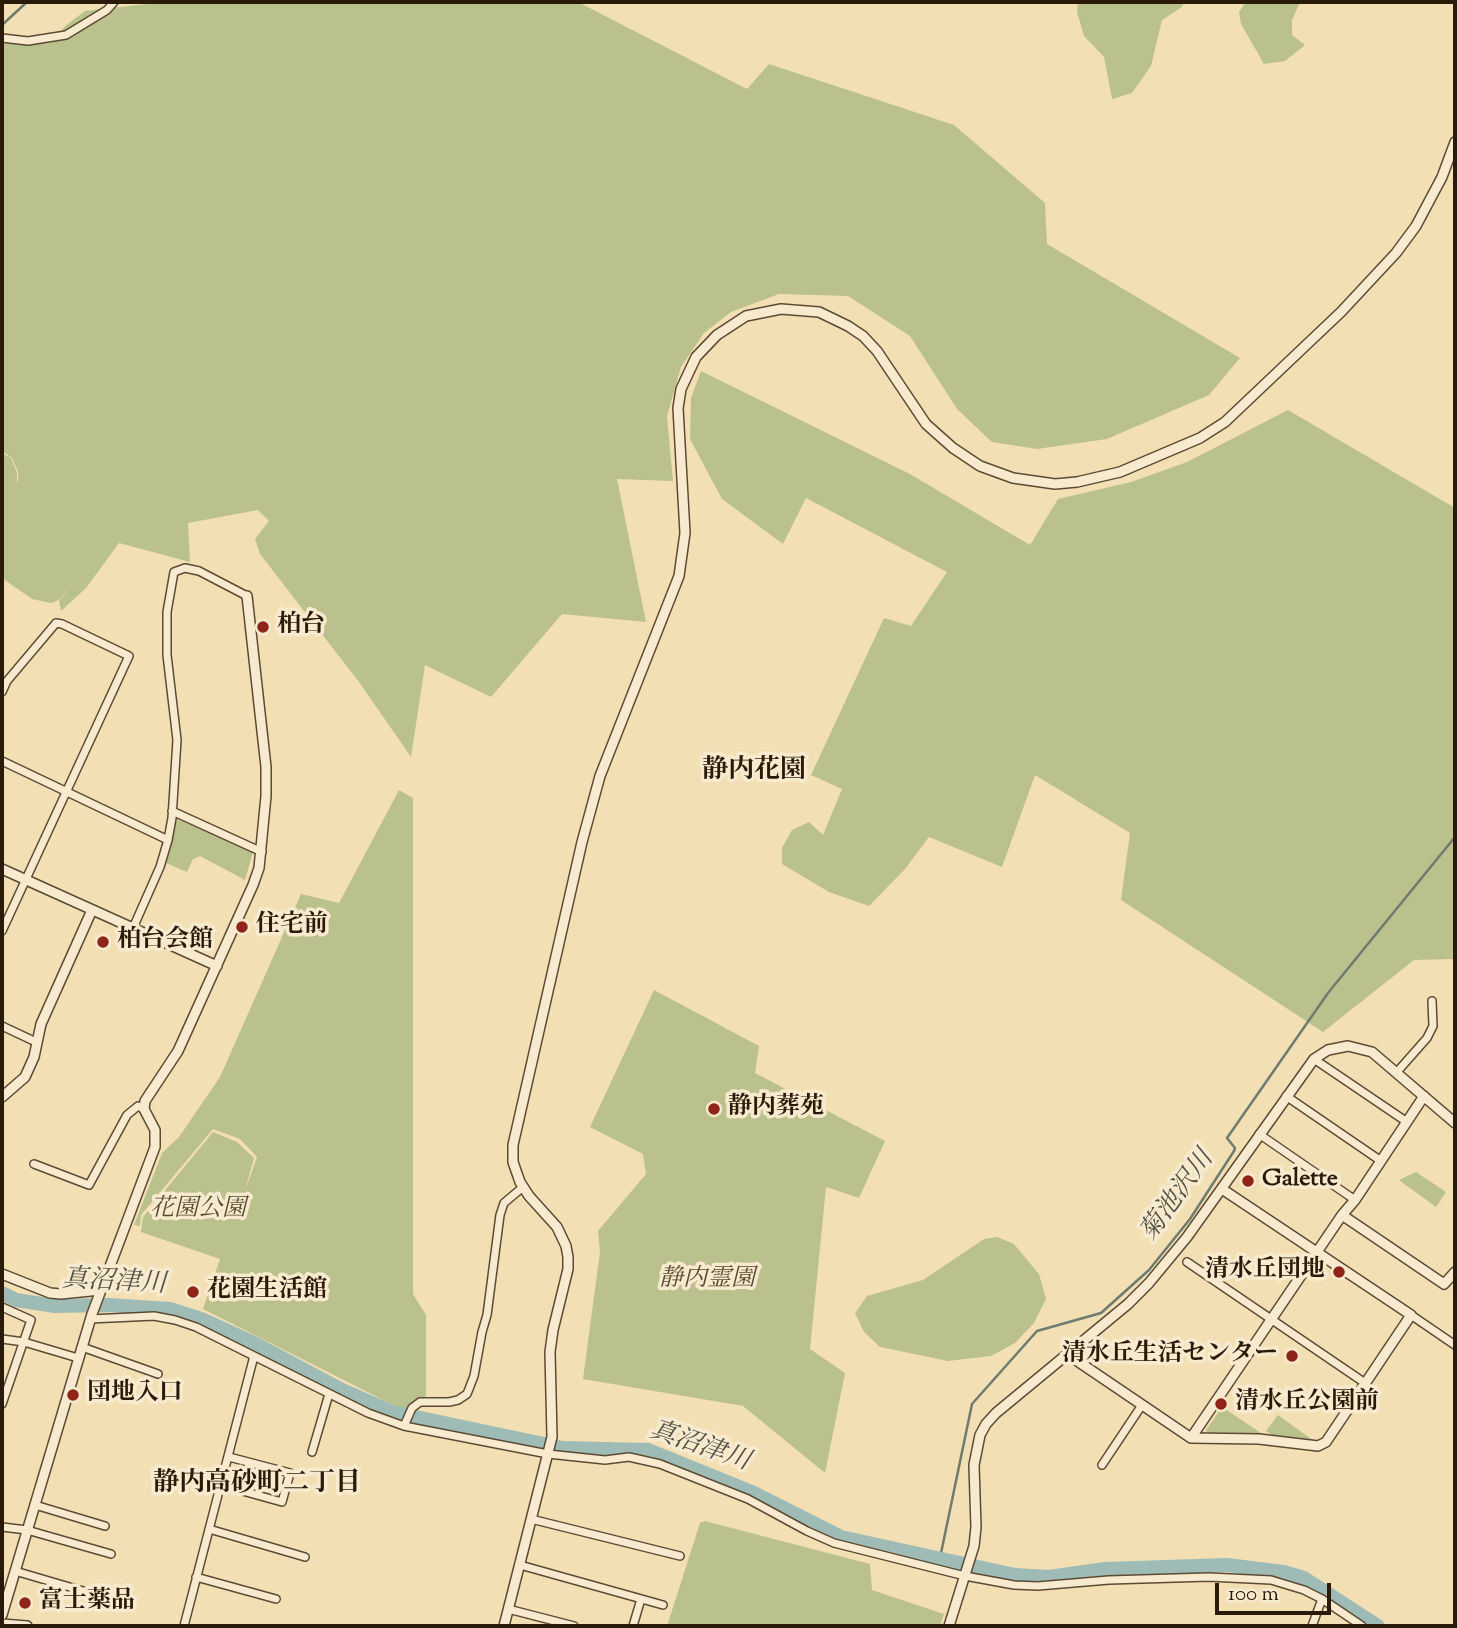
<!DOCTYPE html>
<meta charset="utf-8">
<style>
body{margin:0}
#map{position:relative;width:1457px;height:1628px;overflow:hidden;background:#f3dfb4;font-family:"Sorts Mill Goudy",serif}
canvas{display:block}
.frame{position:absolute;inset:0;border:4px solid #2a1a09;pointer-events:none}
.scale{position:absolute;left:1215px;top:1583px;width:116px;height:32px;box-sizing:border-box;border:4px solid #2a1a09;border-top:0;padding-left:9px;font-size:21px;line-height:24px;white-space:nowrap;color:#2a1a09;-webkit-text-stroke:5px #f7eace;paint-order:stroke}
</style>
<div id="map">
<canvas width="1457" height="1628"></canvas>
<div class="frame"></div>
<div class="scale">100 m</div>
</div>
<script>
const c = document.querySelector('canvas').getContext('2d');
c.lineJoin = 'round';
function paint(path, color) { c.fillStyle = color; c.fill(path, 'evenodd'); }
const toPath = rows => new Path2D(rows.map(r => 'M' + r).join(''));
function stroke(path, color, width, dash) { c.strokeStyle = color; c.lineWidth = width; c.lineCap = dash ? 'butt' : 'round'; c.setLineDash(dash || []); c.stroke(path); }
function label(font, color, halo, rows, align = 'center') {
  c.font = font + ' "Sorts Mill Goudy","Noto Serif JP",serif'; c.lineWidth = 7; c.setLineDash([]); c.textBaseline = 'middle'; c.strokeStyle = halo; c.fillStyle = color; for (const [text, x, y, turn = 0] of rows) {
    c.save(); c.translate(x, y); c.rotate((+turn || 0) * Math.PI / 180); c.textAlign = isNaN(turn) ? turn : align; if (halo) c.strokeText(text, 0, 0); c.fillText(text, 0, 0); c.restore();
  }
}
const green = toPath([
 [164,2,578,2,747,89,769,64,954,125,1045,203,1047,244,1240,358,1209,395,1107,439,1037,449,992,442,957,409,910,336,848,296,779,294,731,312,704,333,681,367,667,416,673,481,617,479,646,622,562,614,491,697,425,665,411,757,359,682,260,554,255,539,269,521,258,510,188,523,190,562,119,543,86,588,61,611,59,601,74,581,59,600,51,603,32,599,2,578,2,453,11,458,17,473,17,483,18,482,18,472,12,458,2,451,2,41,54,41,65,26,85,11],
 [1078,2,1184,2,1182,7,1162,20,1151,66,1132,93,1112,99,1104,57,1084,36,1077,12],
 [1246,2,1300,2,1292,20,1292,35,1305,45,1285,61,1264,64,1241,24,1239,12],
 [701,371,910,474,1030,545,1058,499,1131,482,1187,462,1288,410,1455,508,1455,959,1414,960,1323,1032,1121,900,1130,833,1035,775,1002,867,929,837,905,869,869,906,829,892,782,864,782,848,792,830,809,822,823,835,842,789,811,775,884,618,911,626,947,572,806,498,783,544,722,499,690,439,691,398],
 [399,790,413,798,413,1294,426,1315,426,1396,405,1411,203,1309,220,1259,141,1232,143,1217,213,1132,237,1142,254,1158,245,1191,257,1157,240,1139,213,1129,141,1215,140,1226,134,1225,162,1153,179,1137,220,1077,301,894,339,903],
 [177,819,253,852,245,880,200,856,193,859,187,872,166,863],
 [654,990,759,1046,755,1073,885,1141,859,1198,826,1187,810,1349,845,1373,825,1473,743,1406,583,1379,600,1252,598,1231,646,1174,643,1154,590,1127],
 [1416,1172,1446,1192,1436,1207,1399,1180],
 [997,1237,1014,1244,1039,1274,1046,1299,1034,1323,1015,1343,991,1356,948,1361,880,1347,864,1332,855,1313,867,1296,923,1280,984,1239],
 [1222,1407,1261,1433,1262,1434,1208,1434,1206,1430],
 [1278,1415,1314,1441,1272,1435,1266,1431],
 [705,1521,870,1564,872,1590,944,1614,940,1626,667,1626,700,1523]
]);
const stream = toPath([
 [2,25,27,2],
 [940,1558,972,1404,1037,1331,1101,1313,1149,1270,1190,1219,1234,1151,1235,1148,1227,1138,1328,993,1455,837]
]);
const river = toPath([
 [2,1293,16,1300,55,1306,108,1305,170,1309,204,1320,252,1342,342,1390,392,1412,563,1448,648,1450,754,1493,841,1537,1015,1575,1049,1577,1105,1569,1227,1565,1284,1572,1304,1578,1378,1626]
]);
const minor = toPath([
 [2,38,28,41,66,35,107,10,114,2],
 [2,692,7,681,56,623,62,624,129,656,2,931],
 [2,761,168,840],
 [172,811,262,852],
 [133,928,160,867,168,840,172,818,177,740,167,655,167,612,174,572,185,568,199,571,247,596],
 [2,1026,36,1042],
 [1314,1059,1407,1122],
 [1397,1072,1427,1038,1433,1026,1432,1001],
 [1286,1096,1381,1161],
 [1259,1134,1355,1200],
 [34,1164,89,1185,127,1115,138,1106,144,1109],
 [1187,1262,1365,1383],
 [2,1307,31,1320,2,1404],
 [1411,1315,1455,1345],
 [90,1319,154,1316,175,1320,196,1327,368,1413,404,1426,548,1454,605,1460,629,1457,660,1464,748,1499,807,1531,834,1543,965,1576,1014,1585,1038,1586,1109,1580,1209,1577,1271,1580,1304,1590,1322,1599,1362,1626],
 [2,1339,24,1342,78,1358],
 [82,1347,158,1374],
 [404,1426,412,1408,420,1402,449,1402,458,1400,467,1394,474,1376,482,1332,487,1315,500,1215,504,1203,523,1187],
 [312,1452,329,1394],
 [1102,1465,1142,1405],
 [221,1485,282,1502,290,1473,229,1457],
 [35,1505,105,1526],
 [531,1519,680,1556],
 [2,1527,27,1530,111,1554],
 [209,1529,305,1557],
 [520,1565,663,1605],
 [15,1571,90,1593],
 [196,1577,276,1599],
 [508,1609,574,1626],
 [184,1626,254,1356],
 [633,1626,641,1599],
 [1312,1626,1322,1599]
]);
const tertiary = toPath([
 [2,869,217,966],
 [2,1097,25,1077,34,1057,41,1024,92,910],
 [1342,1215,1355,1200,1424,1096],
 [2,1274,50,1293,61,1294,100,1290],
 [1067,1354,1191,1438,1259,1439,1318,1446,1326,1442,1411,1315,1222,1189],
 [1191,1438,1342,1215,1444,1284,1455,1272],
 [2,1615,92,1314,155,1147,155,1130,144,1109,145,1101,178,1051,253,885,259,868,266,796,266,767,247,596],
 [2,1624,27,1626],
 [504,1626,552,1437,550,1352,553,1330,568,1269,568,1257,566,1246,557,1227,529,1196,520,1182,513,1162,513,1145,582,842,600,776,679,576,685,533,678,408,681,389,696,357,717,335,746,316,781,309,819,312,848,326,863,336,877,351,926,424,953,448,980,466,1013,478,1055,484,1077,482,1120,472,1200,438,1225,422,1341,312,1396,253,1416,226,1442,177,1455,142],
 [949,1626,974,1546,976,1527,974,1465,980,1435,986,1424,996,1413,1128,1304,1149,1283,1187,1237,1314,1059,1328,1050,1348,1046,1372,1052,1455,1123]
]);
const markers = [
 [263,627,7,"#8f2418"],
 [242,927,7,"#8f2418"],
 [103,942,7,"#8f2418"],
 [714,1109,7,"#8f2418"],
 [1248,1181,7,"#8f2418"],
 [1339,1272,7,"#8f2418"],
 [193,1292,7,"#8f2418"],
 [1292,1356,7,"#8f2418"],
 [73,1395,7,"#8f2418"],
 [1221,1404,7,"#8f2418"],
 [25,1603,7,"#8f2418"]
];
const poiNames = [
 ["柏台",277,627],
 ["住宅前",256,927],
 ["柏台会館",117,942],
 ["静内葬苑",728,1109],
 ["Galette",1262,1181],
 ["清水丘団地",1325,1272,"right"],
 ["花園生活館",207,1292],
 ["清水丘生活センター",1278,1356,"right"],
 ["団地入口",87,1395],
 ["清水丘公園前",1235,1404],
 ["富士薬品",39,1603]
];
const parkNames = [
 ["花園公園",198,1211],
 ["静内霊園",707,1281]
];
const neighbourhoodNames = [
 ["静内花園",754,773],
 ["静内高砂町二丁目",257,1486]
];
const waterNames = [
 ["菊池沢川",1179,1197,-54],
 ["真沼津川",114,1284,3],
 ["真沼津川",699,1448,19]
];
paint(green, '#bbc18c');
stroke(stream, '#707b70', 2.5);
stroke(river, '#9ebbb5', 14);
stroke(minor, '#5c4b34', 10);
stroke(tertiary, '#5c4b34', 12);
stroke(minor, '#f7eace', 7);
stroke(tertiary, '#f7eace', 9);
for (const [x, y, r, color] of markers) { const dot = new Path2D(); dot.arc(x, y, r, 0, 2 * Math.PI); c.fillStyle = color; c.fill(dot); stroke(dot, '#f7eace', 2.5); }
label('bold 24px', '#2a1a09', '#f7eace', poiNames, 'left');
label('italic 24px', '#564c30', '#f7eace', parkNames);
label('bold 26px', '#2a1a09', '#f7eace', neighbourhoodNames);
label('italic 26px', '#535245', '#f7eace', waterNames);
</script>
